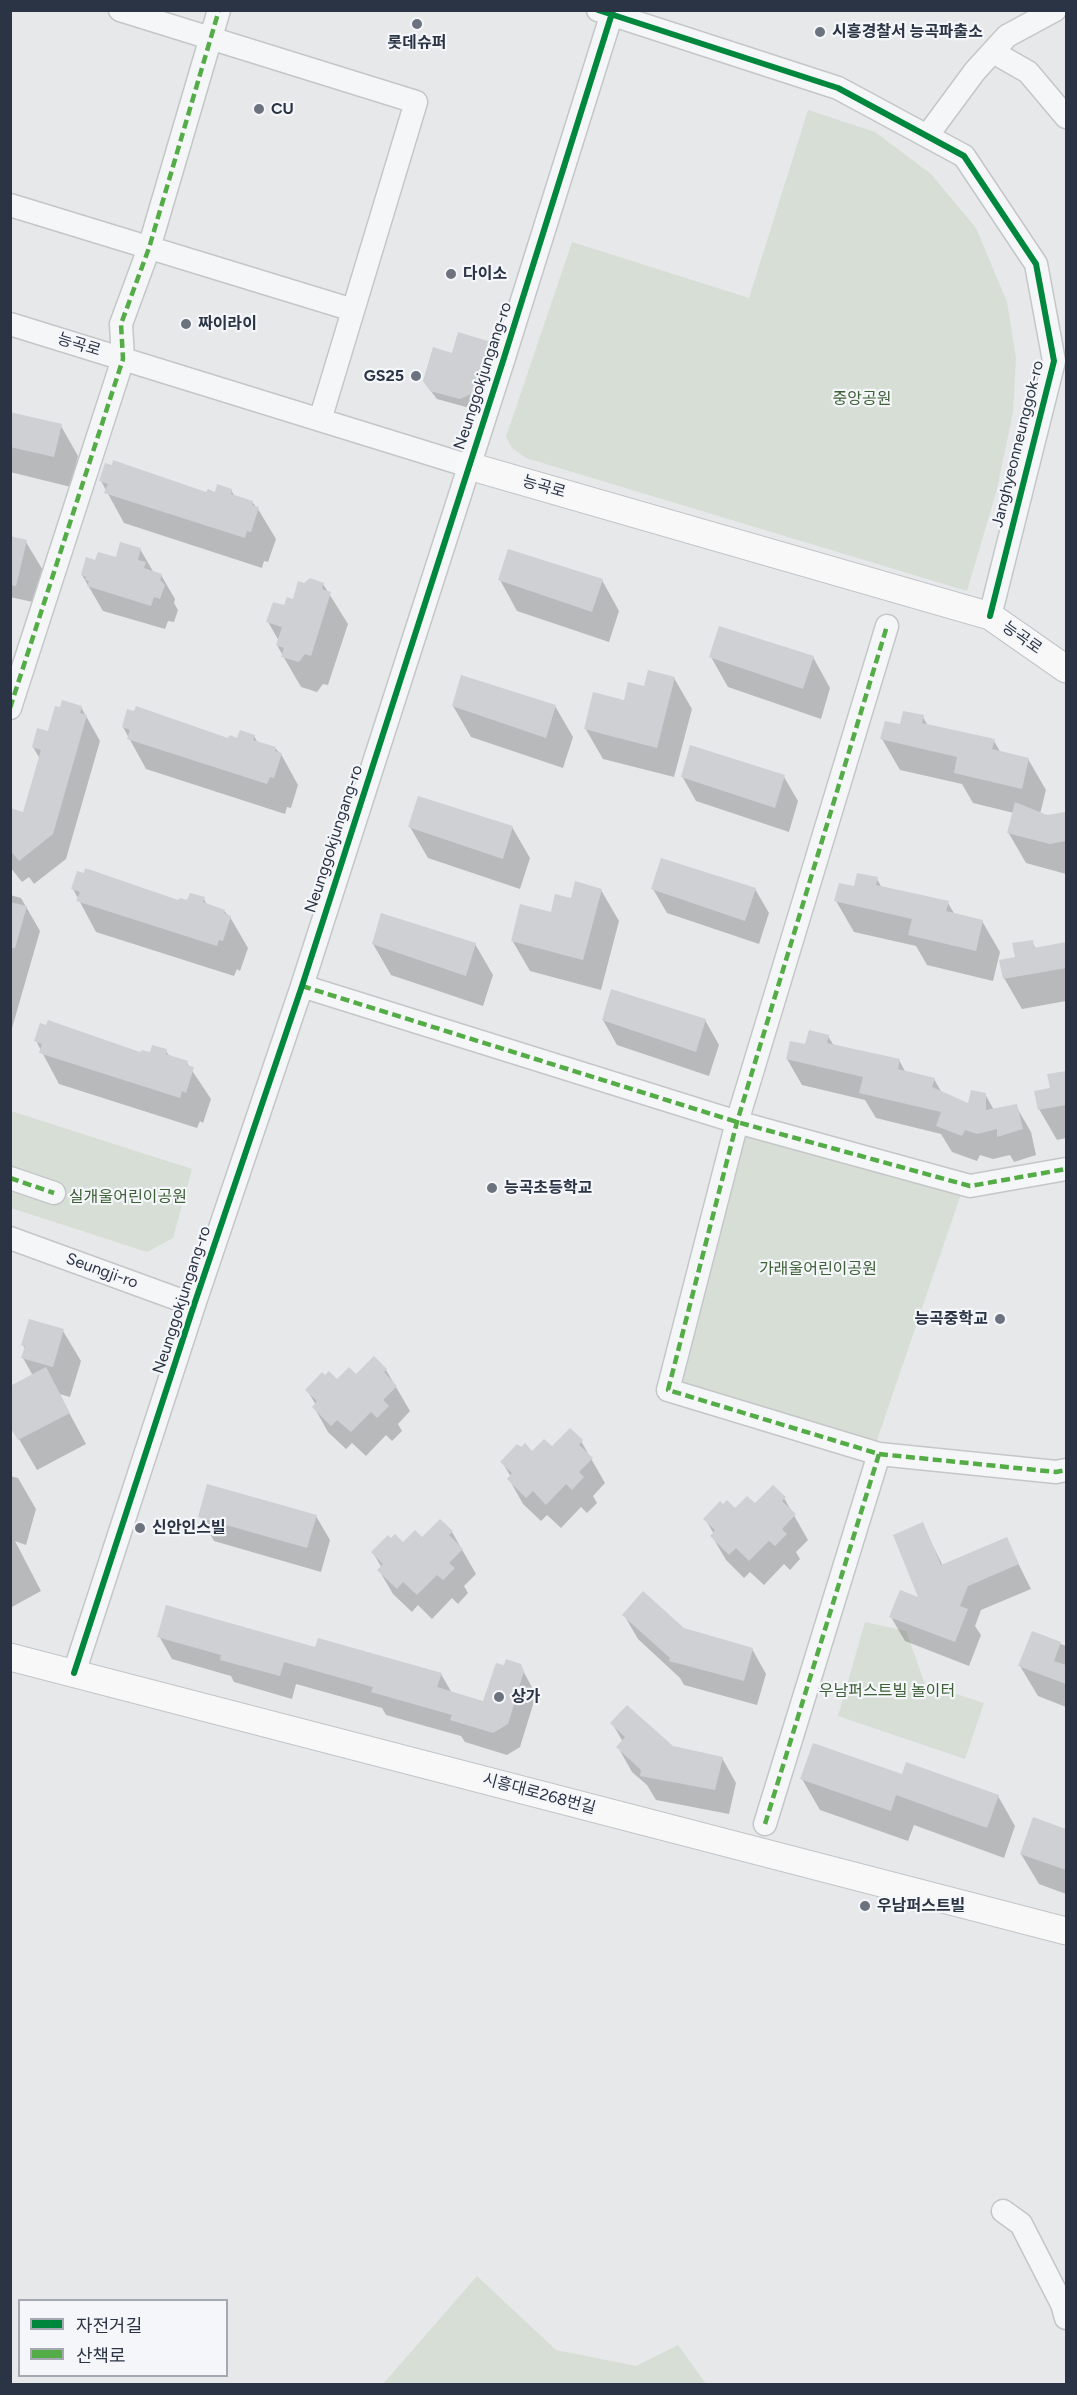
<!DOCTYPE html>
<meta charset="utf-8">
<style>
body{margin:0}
#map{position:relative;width:1077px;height:2395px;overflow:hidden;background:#e6e8ea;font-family:Figtree,"Noto Sans KR",sans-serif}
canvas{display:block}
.frame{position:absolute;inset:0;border:12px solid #2b3445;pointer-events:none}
.legend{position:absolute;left:18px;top:2299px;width:210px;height:78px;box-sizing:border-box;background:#f4f6f9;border:2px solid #a4a8b1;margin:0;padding:8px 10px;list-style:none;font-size:18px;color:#2b3445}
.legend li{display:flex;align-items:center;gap:12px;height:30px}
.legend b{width:30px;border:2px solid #a4a8b1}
</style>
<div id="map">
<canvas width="1077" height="2395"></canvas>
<div class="frame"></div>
<ul class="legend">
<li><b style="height:8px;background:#00873e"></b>자전거길</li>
<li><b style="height:8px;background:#54ac47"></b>산책로</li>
</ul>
</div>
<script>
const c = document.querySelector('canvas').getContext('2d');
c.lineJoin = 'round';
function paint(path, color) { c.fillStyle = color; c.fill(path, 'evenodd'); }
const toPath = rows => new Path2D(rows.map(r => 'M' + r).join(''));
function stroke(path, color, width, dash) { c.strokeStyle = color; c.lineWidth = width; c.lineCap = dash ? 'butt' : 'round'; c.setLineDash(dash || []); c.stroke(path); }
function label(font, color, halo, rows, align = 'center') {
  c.font = font + ' Figtree,"Noto Sans KR",sans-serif'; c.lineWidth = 4.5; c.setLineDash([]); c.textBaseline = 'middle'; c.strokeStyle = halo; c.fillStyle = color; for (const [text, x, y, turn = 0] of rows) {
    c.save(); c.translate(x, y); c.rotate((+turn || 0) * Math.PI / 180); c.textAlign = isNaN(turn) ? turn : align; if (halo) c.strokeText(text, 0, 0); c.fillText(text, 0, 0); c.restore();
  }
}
const green = toPath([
 [808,110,875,132,931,174,976,228,1007,302,1016,358,1013,412,997,489,967,591,526,458,512,448,506,437,572,242,749,298],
 [11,1111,192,1169,173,1238,147,1252,11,1208],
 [741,1131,962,1191,875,1446,671,1385],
 [865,1622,906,1631,925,1684,984,1703,965,1759,838,1716],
 [477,2276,556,2350,636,2366,678,2345,706,2384,383,2384]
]);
const shadow = toPath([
 [490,343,495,352,481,401,466,407,437,399,430,390,453,355],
 [10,414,61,426,78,456,71,487,10,472],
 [101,481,206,493,231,490,235,497,252,502,258,509,276,539,268,562,264,561,262,568,124,523],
 [10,538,26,542,44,572,37,603,10,597],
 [140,549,154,573,161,575,175,599,174,603,178,610,174,622,168,621,165,629,103,611,82,575,96,561,117,559],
 [500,580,602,580,619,611,609,642,517,611],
 [323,584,348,624,328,685,323,684,317,692,301,687,283,656,277,645,279,641,268,622,285,607],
 [711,657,813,657,830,688,821,719,728,687],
 [674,678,692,709,674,777,603,759,585,728,625,702],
 [453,706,555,706,573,737,563,768,471,737],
 [81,707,100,741,66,859,34,884,29,877,22,882,10,867,10,810,25,814,40,759,33,747],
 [923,717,928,726,994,741,1001,753,1028,759,1046,790,1040,814,1047,817,1066,813,1066,874,1026,863,1008,832,1014,813,973,803,962,784,900,770,882,739,901,726],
 [123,727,228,739,254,736,258,743,275,748,281,754,298,785,291,808,287,807,285,814,146,769],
 [682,776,784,777,798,801,789,832,696,801],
 [410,827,512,827,530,858,520,889,428,858],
 [85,875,178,902,204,899,207,905,224,911,230,917,248,948,240,971,237,969,234,976,96,932,73,889],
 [877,879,882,888,948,903,955,915,982,921,1000,952,993,981,927,965,916,946,854,932,836,901,855,888],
 [653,889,755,889,769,913,759,944,667,913],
 [601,890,619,921,601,990,530,971,512,940,572,900],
 [10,895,21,898,40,931,10,1035],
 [1032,942,1036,949,1066,943,1066,1001,1022,1009,1004,978,1016,959],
 [373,944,475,944,493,975,483,1006,391,975],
 [603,1020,705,1020,719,1045,709,1076,617,1045],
 [47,1027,141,1054,166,1051,170,1057,187,1063,211,1099,203,1123,200,1121,197,1128,59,1084,36,1041],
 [828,1036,834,1046,899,1060,906,1073,934,1079,942,1093,969,1105,985,1094,994,1110,1016,1106,1031,1132,1036,1155,1014,1162,1010,1155,993,1159,980,1155,977,1161,952,1152,941,1134,876,1118,865,1100,802,1085,787,1059,806,1046],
 [1066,1072,1066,1138,1057,1140,1039,1109,1051,1089,1049,1075],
 [63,1331,81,1361,70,1397,59,1394,86,1444,37,1470,19,1439,33,1376,23,1358,25,1349,23,1345],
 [386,1370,410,1411,398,1424,402,1431,392,1441,386,1435,366,1456,352,1443,346,1449,328,1432,314,1407,316,1405,307,1390],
 [581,1441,605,1483,593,1496,597,1503,587,1513,581,1507,561,1528,547,1515,541,1521,523,1504,509,1479,511,1477,502,1462],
 [10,1476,18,1478,36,1509,26,1545,15,1541,41,1591,10,1608],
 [784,1498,808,1540,796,1552,800,1559,790,1570,784,1564,764,1585,750,1572,744,1578,726,1560,712,1536,714,1534,705,1519],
 [200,1516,316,1516,330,1540,321,1572,214,1541],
 [440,1521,452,1532,476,1574,464,1586,468,1593,458,1604,452,1598,432,1619,418,1605,412,1612,393,1594,379,1570,382,1568,373,1553,422,1539],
 [922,1524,943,1566,1006,1539,1031,1589,981,1610,975,1626,981,1635,969,1666,905,1641,891,1617,921,1600],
 [624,1615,752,1649,766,1674,757,1705,684,1685,680,1678,638,1639],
 [1032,1633,1066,1646,1066,1707,1038,1696,1020,1666],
 [159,1636,316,1649,441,1674,452,1693,484,1703,520,1665,536,1695,520,1747,507,1755,465,1742,461,1736,386,1715,382,1708,296,1684,292,1699,234,1682,231,1676,172,1659],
 [612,1723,672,1747,722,1758,736,1783,729,1814,656,1800,647,1785,632,1772,618,1747,623,1742],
 [903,1776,998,1796,1015,1826,1004,1858,914,1825,908,1841,820,1810,802,1779],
 [1034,1819,1066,1831,1066,1894,1039,1884,1021,1854]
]);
const building = toPath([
 [458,332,491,342,476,392,460,399,430,391,423,381,433,347,452,353],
 [10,412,62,424,54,457,10,447],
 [113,460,206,492,208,489,215,492,217,484,232,489,231,494,253,501,252,505,259,507,251,532,247,531,245,538,104,493,108,484,99,481,105,463,112,465],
 [10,536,27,540,16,586,10,585],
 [120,542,141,548,138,560,146,562,144,568,162,574,160,580,165,585,160,599,154,597,151,606,87,586,89,581,85,580,86,577,81,575,86,557,95,560,98,552,116,557],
 [508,549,603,579,592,612,498,580],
 [310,578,324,583,322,589,331,592,311,656,305,654,299,662,281,657,284,648,276,645,282,627,266,622,273,602,284,605,287,597,293,599,298,581,304,583],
 [719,626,814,656,803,689,709,657],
 [648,670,675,677,657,748,584,729,593,692,624,700,628,682,644,686],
 [461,675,556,705,546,738,452,706],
 [62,700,82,706,80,713,87,715,53,834,19,861,10,850,10,808,23,812,41,750,32,747,37,728,48,731,55,706,60,707],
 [136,706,228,738,230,735,237,738,240,730,255,735,253,740,276,747,275,751,282,753,274,778,270,777,267,784,127,739,130,730,122,727,127,709,134,711],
 [903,711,924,715,922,723,995,739,992,749,1029,758,1022,789,954,773,957,757,880,739,885,721,900,724],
 [690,745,785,775,775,808,681,777],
 [418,796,513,826,503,859,408,827],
 [1015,802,1047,815,1066,812,1066,841,1050,844,1007,833],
 [661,858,756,888,745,921,651,889],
 [85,868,178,900,180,898,187,900,190,893,205,897,203,902,225,910,224,913,231,916,223,941,219,940,217,946,76,901,80,892,71,889,77,871,84,873],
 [857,873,878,877,876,885,949,901,946,911,983,920,976,951,908,935,912,919,834,901,839,883,854,886],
 [575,881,602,889,583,960,511,941,520,904,551,912,555,894,571,898],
 [10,902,27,906,15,948,10,948],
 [381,913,476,943,466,976,372,944],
 [1033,940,1034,948,1066,942,1066,968,1003,979,999,960,1015,957,1012,943],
 [611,989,706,1019,696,1052,602,1020],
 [48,1020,140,1052,142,1050,150,1052,152,1045,167,1049,166,1054,188,1061,187,1065,194,1067,186,1093,182,1091,180,1098,39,1053,42,1044,34,1041,40,1023,46,1025],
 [809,1030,829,1035,827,1043,900,1059,898,1069,935,1078,932,1087,968,1103,971,1090,986,1093,986,1110,1017,1104,1023,1129,997,1137,997,1129,977,1134,965,1130,962,1136,936,1126,941,1112,859,1093,863,1077,786,1059,790,1041,805,1044],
 [1066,1071,1066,1105,1038,1110,1034,1091,1050,1088,1047,1074],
 [29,1319,64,1329,53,1367,21,1358,25,1346,21,1345],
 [374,1356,387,1369,384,1372,397,1386,383,1400,389,1406,377,1418,371,1412,351,1432,337,1420,331,1426,312,1407,317,1401,305,1390,322,1372,325,1375,329,1371,337,1379,349,1367,356,1374],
 [46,1367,70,1413,18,1440,10,1427,10,1386],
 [570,1428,583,1440,579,1445,593,1458,579,1472,584,1477,572,1490,566,1484,546,1505,533,1491,526,1498,507,1479,512,1473,500,1462,517,1444,521,1447,525,1443,532,1451,544,1439,552,1446],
 [207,1484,317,1515,307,1548,198,1517],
 [773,1485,786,1497,782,1501,796,1514,782,1529,787,1534,775,1546,769,1541,749,1561,736,1548,729,1555,710,1536,715,1530,703,1519,720,1501,723,1504,727,1500,735,1508,747,1496,755,1503],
 [440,1519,453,1531,449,1535,463,1549,449,1563,455,1568,443,1580,437,1575,417,1595,403,1582,397,1589,377,1570,383,1564,371,1552,388,1535,391,1538,395,1534,403,1542,415,1530,422,1537],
 [923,1522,941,1565,1007,1537,1019,1564,968,1586,960,1606,968,1609,955,1642,889,1617,900,1590,918,1597,893,1535],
 [643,1591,684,1628,753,1648,744,1681,669,1661,670,1658,622,1615],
 [166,1605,315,1647,318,1638,442,1673,437,1687,483,1701,496,1663,504,1665,506,1659,521,1664,524,1671,508,1724,493,1733,450,1720,452,1715,371,1692,373,1687,284,1662,280,1676,220,1660,221,1655,157,1637],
 [1032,1631,1061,1642,1054,1661,1066,1665,1066,1684,1018,1666],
 [627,1705,673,1746,723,1757,715,1790,640,1776,641,1770,616,1747,625,1737,610,1723],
 [813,1743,902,1774,906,1762,999,1795,987,1828,896,1795,891,1811,800,1779],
 [1033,1817,1066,1829,1066,1870,1020,1854]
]);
const minor = toPath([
 [120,10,416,102,320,420],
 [598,10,838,88,964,156,1036,264,1054,361,990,616],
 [993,52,1028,72,1066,117],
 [927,136,975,71,1007,36,1055,10],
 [10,205,353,310],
 [10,324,469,466],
 [10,708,123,359,121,324,149,248,219,10],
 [302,986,737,1122,970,1186,1066,1169],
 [10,1178,54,1193],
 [10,1238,194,1305],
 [879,1454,1056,1472,1066,1470],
 [74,1673,194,1305,302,986,503,361,613,10],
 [765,1824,879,1454,668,1390,737,1122,887,626],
 [1003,2211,1021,2224,1062,2304,1066,2318]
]);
const major = toPath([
 [469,466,990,616,1066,669],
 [10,1657,1066,1931]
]);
const quiet = toPath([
 [10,708,123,359,121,324,149,248,219,10],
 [302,986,737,1122,970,1186,1066,1169],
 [10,1178,54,1193],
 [879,1454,1056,1472,1066,1470],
 [765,1824,879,1454,668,1390,737,1122,887,626]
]);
const cycleway = toPath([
 [598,10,838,88,964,156,1036,264,1054,361,990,616],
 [74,1673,194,1305,302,986,503,361,613,10]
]);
const markers = [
 [417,24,6,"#6c737f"],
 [820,32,6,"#6c737f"],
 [259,109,6,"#6c737f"],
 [451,274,6,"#6c737f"],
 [186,324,6,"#6c737f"],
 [416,376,6,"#6c737f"],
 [492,1188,6,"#6c737f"],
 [1000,1319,6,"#6c737f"],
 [140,1528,6,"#6c737f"],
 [499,1697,6,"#6c737f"],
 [865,1906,6,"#6c737f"]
];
const poiNames = [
 ["시흥경찰서 능곡파출소",832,32],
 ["롯데슈퍼",417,43,"center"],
 ["CU",271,109],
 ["다이소",463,274],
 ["짜이라이",198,324],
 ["GS25",404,376,"right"],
 ["능곡초등학교",504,1188],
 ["능곡중학교",988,1319,"right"],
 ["신안인스빌",152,1528],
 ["상가",511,1697],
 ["우남퍼스트빌",877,1906]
];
const streetNames = [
 ["능곡로",79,345,17],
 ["Neunggokjungang-ro",483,376,-72],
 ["Janghyeonneunggok-ro",1018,444,-76],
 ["능곡로",544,487,16],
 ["능곡로",1022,638,35],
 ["Neunggokjungang-ro",334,839,-72],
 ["Seungji-ro",102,1271,20],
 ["Neunggokjungang-ro",182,1300,-72],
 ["시흥대로268번길",539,1794,15]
];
const parkNames = [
 ["중앙공원",862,399],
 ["실개울어린이공원",128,1197],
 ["가래울어린이공원",818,1269],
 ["우남퍼스트빌 놀이터",887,1691]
];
paint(green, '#d6ded6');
paint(shadow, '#0003');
paint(building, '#ced0d3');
stroke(minor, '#c4c6c8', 25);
stroke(major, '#c2c5c8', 29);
stroke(minor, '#f5f6f7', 22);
stroke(major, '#f8f8f8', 27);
stroke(quiet, '#54ac47', 4.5, [9, 4.5]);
stroke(cycleway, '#00873e', 6);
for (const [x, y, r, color] of markers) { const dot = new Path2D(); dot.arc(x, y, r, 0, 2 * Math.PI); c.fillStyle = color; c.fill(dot); stroke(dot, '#f4f6f9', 2); }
label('bold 16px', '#2b3445', '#f4f6f9', poiNames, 'left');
label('16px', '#2b3445', '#f4f6f9', streetNames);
label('16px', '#3f6138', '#f4f6f9', parkNames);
</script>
